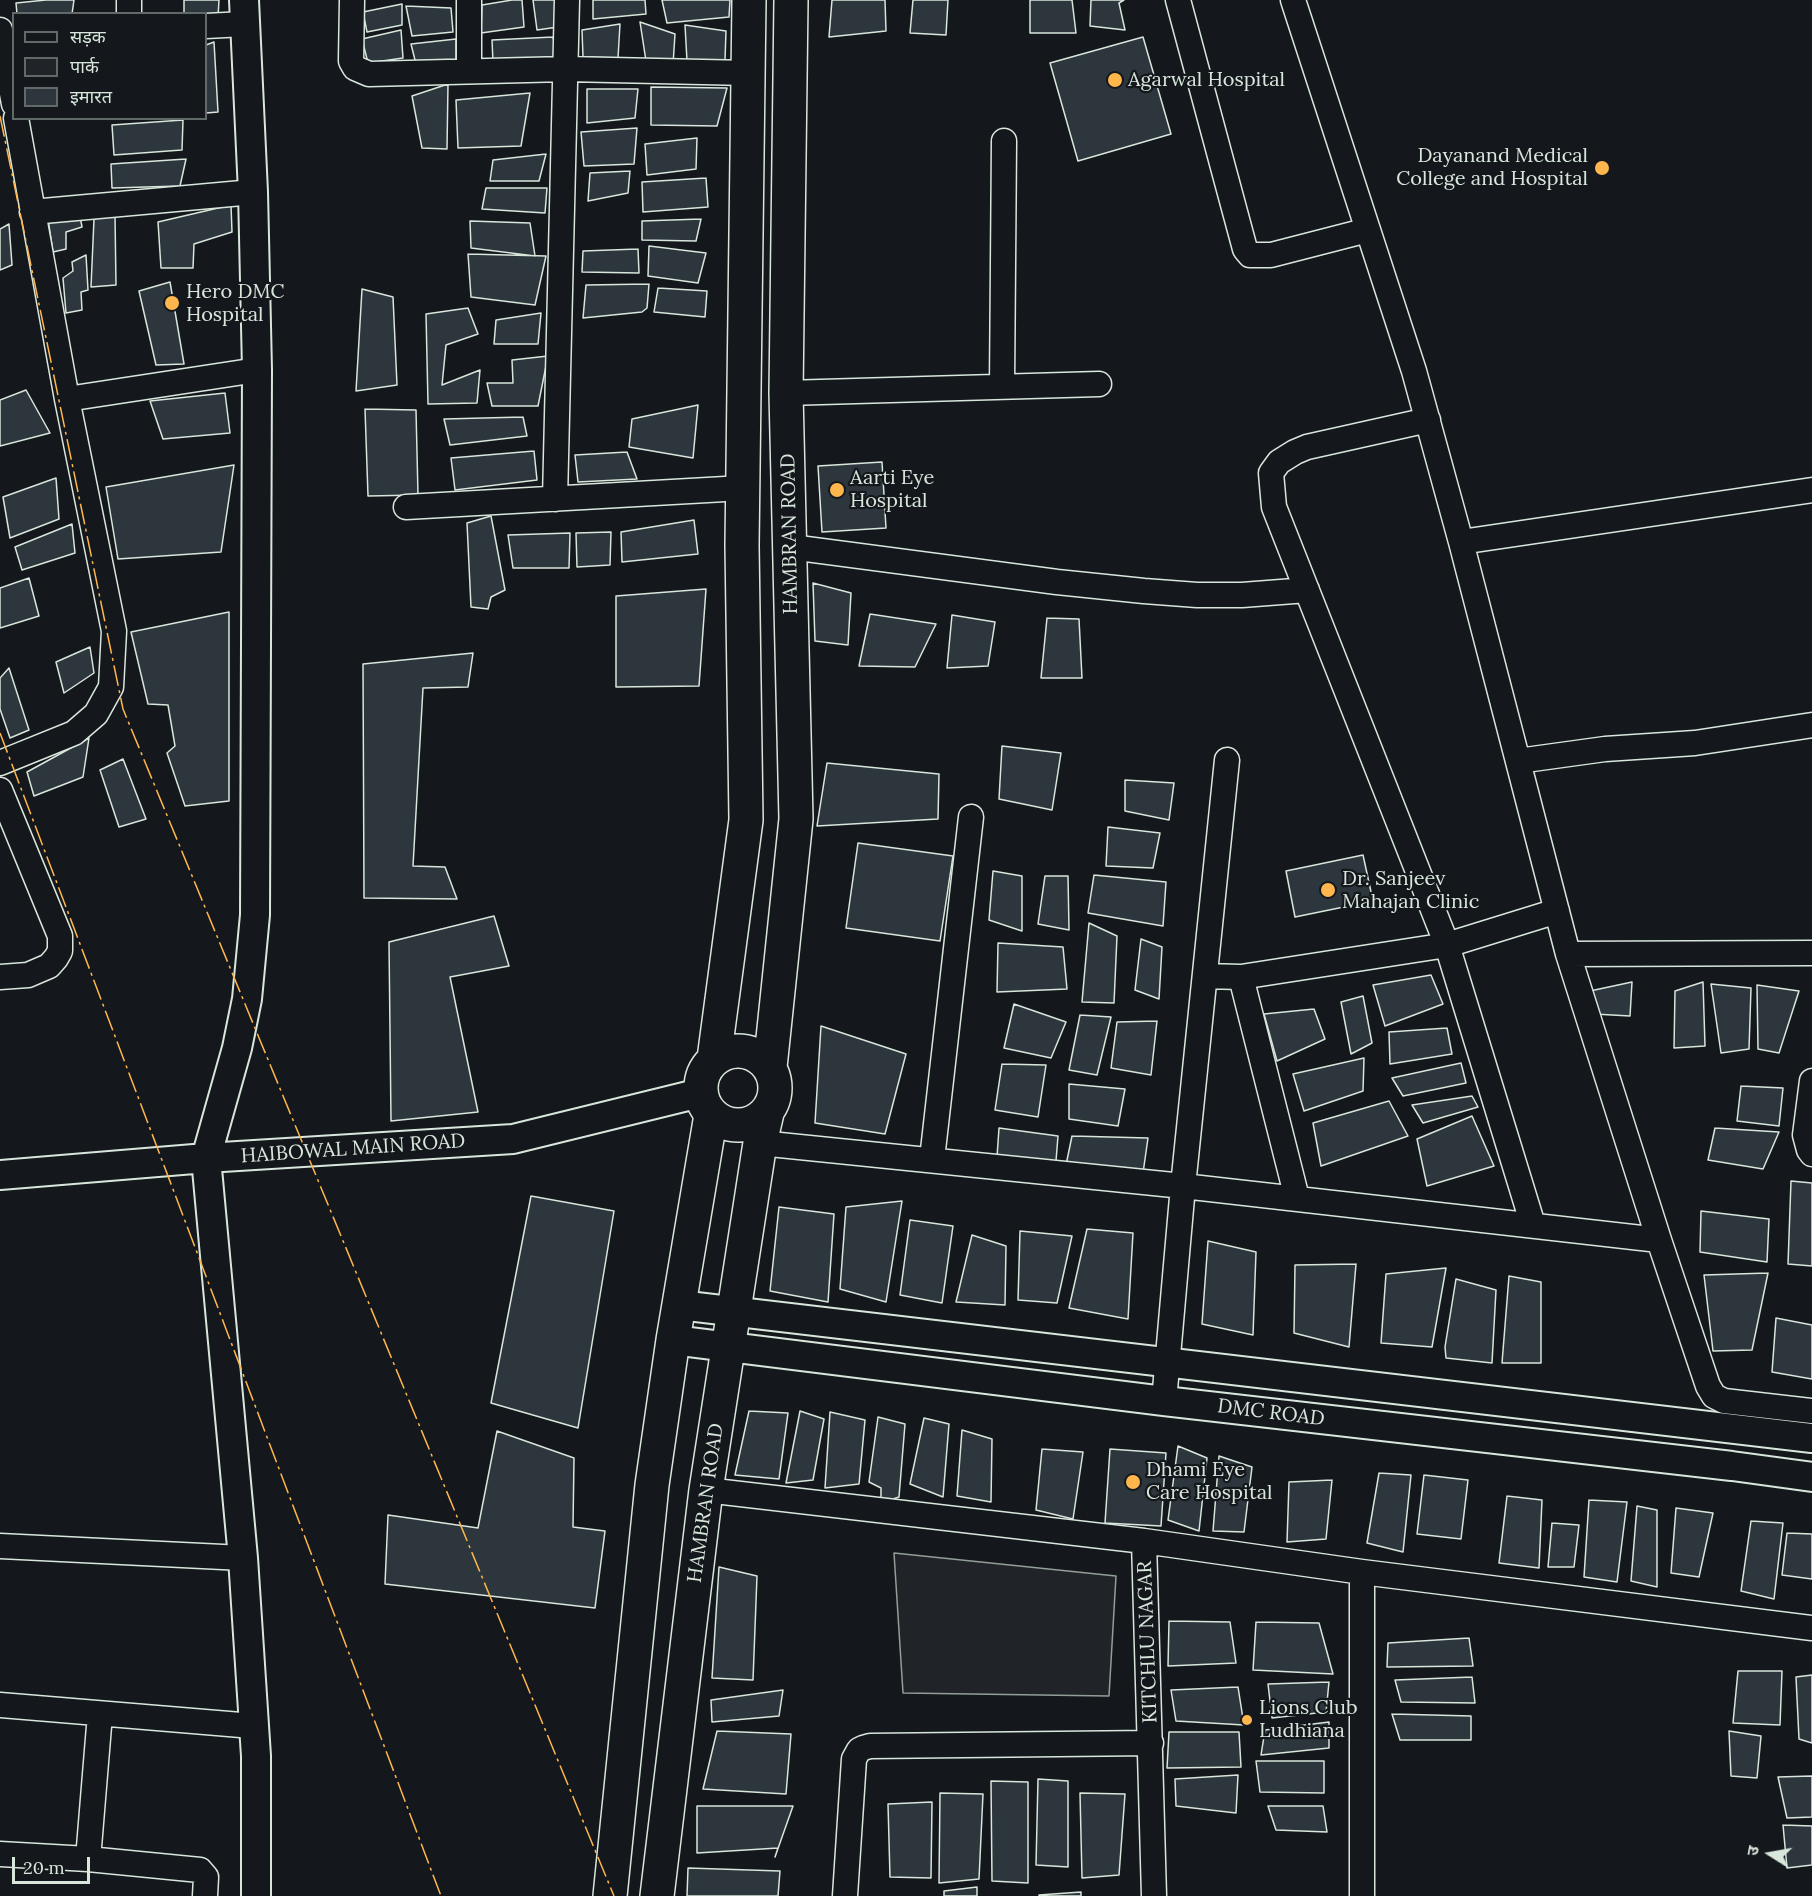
<!DOCTYPE html>
<meta charset="utf-8">
<style>
body{margin:0}
#map{position:relative;width:1812px;height:1896px;overflow:hidden;background:#14181c;font-family:Lora,"Noto Sans Devanagari",serif}
canvas{display:block}
.legend{position:absolute;left:12px;top:12px;width:195px;height:108px;box-sizing:border-box;background:#14181c;border:2px solid #626a69;margin:0;padding:8px 10px;list-style:none;font-size:18px;color:#d8e6dc}
.legend li{display:flex;align-items:center;gap:12px;height:30px}
.legend b{width:30px;border:2px solid #626a69}
.north{position:absolute;left:1740px;top:1824px;width:60px;height:60px;-webkit-text-stroke:4px #14181c;paint-order:stroke;rotate:281deg;font-size:16px;font-weight:700;line-height:24px;text-align:center;color:#d8e6dc}
.north::after{content:'';display:block;margin:auto;width:21px;height:27px;background:#d8e6dc;clip-path:polygon(50% 0,100% 100%,50% 72%,0 100%)}
.scale{position:absolute;left:12px;top:1857px;width:78px;height:27px;box-sizing:border-box;border:3px solid #d8e6dc;border-top:0;padding-left:8px;font-size:18px;line-height:21px;white-space:nowrap;color:#d8e6dc;-webkit-text-stroke:4px #14181c;paint-order:stroke}
</style>
<div id="map">
<canvas width="1812" height="1896"></canvas>
<ul class="legend">
<li><b style="height:8px;background:#14181c"></b>सड़क</li>
<li><b style="height:16px;background:#202428"></b>पार्क</li>
<li><b style="height:16px;background:#2c363c"></b>इमारत</li>
</ul>
<div class="north">उ</div>
<div class="scale">20 m</div>
</div>
<script>
const c = document.querySelector('canvas').getContext('2d');
c.lineJoin = 'round';
function paint(path, color) { c.fillStyle = color; c.fill(path, 'evenodd'); }
const toPath = rows => new Path2D(rows.map(r => 'M' + r).join(''));
function stroke(path, color, width, dash) { c.strokeStyle = color; c.lineWidth = width; c.lineCap = dash ? 'butt' : 'round'; c.setLineDash(dash || []); c.stroke(path); }
function label(font, color, halo, rows, align = 'center') {
  c.font = font + ' Lora,serif'; c.lineWidth = 4.5; c.setLineDash([]); c.textBaseline = 'middle'; c.strokeStyle = halo; c.fillStyle = color; for (const [text, x, y, turn = 0] of rows) {
    c.save(); c.translate(x, y); c.rotate((+turn || 0) * Math.PI / 180); c.textAlign = isNaN(turn) ? turn : align; if (halo) c.strokeText(text, 0, 0); c.fillText(text, 0, 0); c.restore();
  }
}
const green = toPath([
 [894,1553,1116,1576,1109,1696,903,1693,894,1553]
]);
const building = toPath([
 [46,0,74,0,72,14,17,14,16,3,46,0],
 [184,0,219,0,218,17,206,17,206,14,184,14,184,0],
 [512,0,522,0,524,27,481,33,482,5,512,0],
 [533,0,555,0,558,27,537,30,533,0],
 [593,0,645,0,646,14,593,19,593,0],
 [662,0,730,0,729,17,667,23,662,0],
 [832,0,885,0,886,31,829,37,832,0],
 [913,0,948,0,946,35,910,33,913,0],
 [1030,0,1072,0,1076,33,1030,33,1030,0],
 [1091,0,1124,0,1119,3,1125,30,1090,26,1091,0],
 [402,4,402,25,367,32,363,12,402,4],
 [406,6,451,8,453,32,412,36,406,6],
 [640,22,675,34,673,65,646,61,640,22],
 [620,24,618,58,583,57,582,30,620,24],
 [685,25,726,31,725,60,687,61,685,25],
 [401,30,403,58,368,63,362,39,401,30],
 [553,37,558,60,493,63,492,40,553,37],
 [1143,37,1171,134,1078,161,1050,63,1143,37],
 [456,39,456,60,416,64,411,44,456,39],
 [214,42,218,112,206,113,206,45,214,42],
 [448,84,447,149,422,148,412,96,448,84],
 [651,87,727,88,717,126,651,125,651,87],
 [587,89,638,89,635,118,587,123,587,89],
 [530,93,521,146,458,148,456,100,530,93],
 [183,120,182,150,114,155,112,125,183,120],
 [637,128,634,164,584,166,581,132,637,128],
 [697,138,696,169,647,175,645,144,697,138],
 [546,154,539,181,490,181,493,160,546,154],
 [186,159,180,186,112,188,111,164,186,159],
 [630,171,628,193,588,201,590,173,630,171],
 [706,178,708,207,643,212,642,182,706,178],
 [486,188,547,188,545,213,482,209,486,188],
 [231,205,232,232,194,244,193,268,161,268,158,222,231,205],
 [115,215,116,285,91,287,94,219,115,215],
 [80,216,82,227,66,232,66,249,53,252,48,219,80,216],
 [701,219,696,241,642,240,642,221,701,219],
 [470,221,530,223,535,256,471,248,470,221],
 [9,224,12,265,0,270,0,229,9,224],
 [649,246,706,253,698,283,648,276,649,246],
 [638,249,639,273,582,272,583,251,638,249],
 [468,254,546,256,535,305,471,297,468,254],
 [86,255,88,290,81,292,82,310,66,313,63,278,73,271,72,262,86,255],
 [170,282,184,364,156,365,139,291,170,282],
 [649,284,647,308,642,312,583,318,586,285,649,284],
 [658,288,707,291,705,317,654,312,658,288],
 [362,289,393,297,397,385,356,391,362,289],
 [468,308,478,334,446,345,442,385,480,370,477,403,428,404,426,314,468,308],
 [541,313,538,344,494,344,496,320,541,313],
 [548,356,538,406,492,406,487,383,513,383,512,360,548,356],
 [26,390,50,433,0,446,0,400,26,390],
 [225,393,230,433,163,439,150,401,225,393],
 [698,405,693,458,629,447,632,419,698,405],
 [365,409,416,410,418,495,368,496,365,409],
 [523,417,527,436,450,445,444,419,523,417],
 [534,451,537,480,455,490,451,458,534,451],
 [627,452,637,479,578,482,575,455,627,452],
 [882,462,886,528,822,532,818,466,882,462],
 [234,465,221,552,118,559,106,487,234,465],
 [56,478,59,519,10,538,3,497,56,478],
 [491,516,505,590,491,597,488,609,471,607,467,523,491,516],
 [694,520,698,554,622,562,621,532,694,520],
 [72,524,75,553,22,570,15,547,72,524],
 [611,532,610,565,577,567,576,533,611,532],
 [570,533,569,568,513,568,508,535,570,533],
 [29,578,39,616,0,628,0,588,29,578],
 [813,583,851,593,848,645,815,641,813,583],
 [706,589,699,686,616,687,616,596,706,589],
 [229,612,229,801,185,806,167,753,175,746,168,705,148,704,131,632,229,612],
 [870,614,936,624,915,667,859,666,870,614],
 [952,615,995,622,988,666,947,668,952,615],
 [1047,618,1079,619,1082,678,1041,678,1047,618],
 [90,647,94,673,64,693,56,662,90,647],
 [473,653,468,687,423,688,413,866,445,867,457,899,364,898,363,664,473,653],
 [9,668,29,730,10,738,0,709,0,678,9,668],
 [89,738,83,777,34,796,27,772,89,738],
 [1002,746,1061,753,1052,810,999,799,1002,746],
 [123,759,146,819,119,827,100,770,123,759],
 [827,763,939,774,938,819,817,826,827,763],
 [1125,780,1174,783,1169,820,1125,811,1125,780],
 [1108,827,1160,833,1153,868,1106,866,1108,827],
 [858,843,953,856,940,941,846,928,858,843],
 [1363,855,1373,901,1295,917,1286,871,1363,855],
 [993,871,1022,876,1022,931,989,920,993,871],
 [1094,875,1166,882,1163,926,1088,913,1094,875],
 [1045,876,1068,876,1069,930,1038,924,1045,876],
 [494,916,509,966,450,977,478,1112,391,1121,389,942,494,916],
 [1089,923,1117,936,1114,1003,1082,1002,1089,923],
 [1141,939,1162,947,1159,999,1135,990,1141,939],
 [998,943,1063,947,1067,989,997,992,998,943],
 [1431,975,1443,1004,1385,1026,1373,985,1431,975],
 [1632,982,1630,1016,1594,1014,1590,991,1632,982],
 [1703,982,1705,1046,1674,1048,1675,991,1703,982],
 [1711,984,1751,988,1749,1049,1721,1053,1711,984],
 [1757,985,1799,991,1779,1053,1758,1049,1757,985],
 [1363,996,1372,1043,1351,1054,1341,1002,1363,996],
 [1014,1004,1066,1022,1051,1058,1004,1048,1014,1004],
 [1314,1009,1325,1039,1277,1061,1264,1014,1314,1009],
 [1080,1015,1111,1017,1097,1075,1069,1070,1080,1015],
 [1157,1021,1151,1075,1111,1068,1117,1022,1157,1021],
 [821,1026,906,1054,885,1134,815,1123,821,1026],
 [1447,1028,1452,1054,1390,1064,1389,1032,1447,1028],
 [1364,1058,1363,1091,1304,1111,1293,1074,1364,1058],
 [1461,1063,1466,1083,1403,1096,1392,1078,1461,1063],
 [1002,1064,1046,1065,1038,1117,995,1110,1002,1064],
 [1069,1084,1125,1089,1118,1126,1069,1119,1069,1084],
 [1741,1086,1783,1088,1779,1126,1737,1121,1741,1086],
 [1472,1096,1478,1107,1423,1123,1412,1105,1472,1096],
 [1389,1101,1408,1136,1321,1166,1313,1123,1389,1101],
 [1472,1116,1494,1166,1427,1186,1417,1139,1472,1116],
 [999,1128,1058,1136,1056,1161,997,1157,999,1128],
 [1715,1128,1779,1132,1763,1169,1708,1160,1715,1128],
 [1072,1136,1148,1138,1143,1173,1066,1165,1072,1136],
 [1791,1181,1812,1183,1812,1266,1788,1264,1791,1181],
 [531,1196,614,1211,578,1428,491,1403,531,1196],
 [902,1201,886,1302,840,1289,846,1207,902,1201],
 [779,1207,834,1214,828,1302,770,1291,779,1207],
 [1701,1211,1769,1219,1767,1262,1700,1252,1701,1211],
 [910,1220,953,1226,942,1303,900,1295,910,1220],
 [1087,1229,1133,1233,1128,1319,1069,1308,1087,1229],
 [1020,1231,1072,1236,1057,1303,1018,1300,1020,1231],
 [972,1235,1006,1246,1005,1305,956,1302,972,1235],
 [1208,1241,1256,1252,1253,1335,1202,1324,1208,1241],
 [1356,1264,1349,1347,1294,1333,1295,1265,1356,1264],
 [1446,1268,1432,1347,1381,1343,1386,1274,1446,1268],
 [1768,1273,1752,1350,1713,1351,1704,1275,1768,1273],
 [1509,1276,1541,1282,1541,1363,1502,1363,1509,1276],
 [1456,1279,1496,1290,1492,1363,1446,1358,1445,1347,1456,1279],
 [1776,1318,1812,1325,1812,1379,1772,1372,1776,1318],
 [749,1411,788,1413,779,1479,735,1475,749,1411],
 [800,1411,824,1419,813,1480,786,1483,800,1411],
 [830,1412,865,1420,859,1484,825,1488,830,1412],
 [878,1417,905,1424,899,1497,881,1503,881,1488,869,1482,878,1417],
 [924,1418,949,1424,943,1497,910,1484,924,1418],
 [962,1430,992,1439,991,1502,957,1496,962,1430],
 [497,1431,574,1458,573,1527,605,1531,595,1608,385,1584,388,1515,478,1528,497,1431],
 [1178,1446,1207,1458,1199,1531,1168,1520,1178,1446],
 [1042,1449,1083,1452,1073,1519,1036,1510,1042,1449],
 [1110,1449,1166,1453,1161,1526,1105,1523,1110,1449],
 [1219,1456,1252,1467,1244,1532,1213,1531,1219,1456],
 [1379,1473,1411,1475,1403,1552,1367,1543,1379,1473],
 [1424,1475,1468,1480,1461,1539,1417,1534,1424,1475],
 [1332,1480,1326,1539,1287,1542,1289,1482,1332,1480],
 [1507,1496,1542,1500,1539,1568,1499,1563,1507,1496],
 [1589,1500,1627,1502,1617,1582,1584,1577,1589,1500],
 [1637,1506,1657,1510,1657,1587,1631,1581,1637,1506],
 [1676,1508,1713,1513,1699,1577,1671,1573,1676,1508],
 [1751,1521,1783,1523,1774,1599,1741,1591,1751,1521],
 [1552,1523,1579,1525,1574,1567,1548,1567,1552,1523],
 [1787,1533,1812,1534,1812,1579,1782,1575,1787,1533],
 [719,1567,757,1576,753,1680,712,1678,719,1567],
 [1169,1621,1230,1622,1236,1663,1168,1666,1169,1621],
 [1256,1622,1319,1623,1333,1674,1253,1670,1256,1622],
 [1469,1638,1473,1666,1387,1667,1388,1643,1469,1638],
 [1738,1671,1782,1671,1780,1725,1733,1723,1738,1671],
 [1812,1675,1812,1743,1799,1739,1796,1677,1812,1675],
 [1472,1677,1475,1703,1401,1702,1395,1680,1472,1677],
 [1329,1682,1326,1712,1272,1718,1268,1684,1329,1682],
 [1238,1687,1244,1725,1176,1721,1171,1690,1238,1687],
 [783,1690,779,1716,712,1722,711,1700,783,1690],
 [1392,1714,1471,1716,1471,1740,1400,1740,1392,1714],
 [1329,1722,1329,1748,1261,1755,1265,1730,1329,1722],
 [717,1731,791,1734,786,1794,703,1789,717,1731],
 [1729,1731,1761,1736,1757,1778,1731,1776,1729,1731],
 [1169,1732,1239,1732,1241,1767,1167,1768,1169,1732],
 [1256,1761,1324,1761,1324,1793,1260,1792,1256,1761],
 [1238,1775,1236,1813,1176,1806,1175,1779,1238,1775],
 [1812,1776,1812,1817,1787,1818,1778,1777,1812,1776],
 [1038,1779,1068,1781,1068,1867,1036,1865,1038,1779],
 [991,1781,1028,1782,1028,1883,992,1881,991,1781],
 [940,1793,983,1794,979,1879,939,1883,940,1793],
 [1080,1793,1125,1794,1119,1875,1082,1878,1080,1793],
 [932,1802,931,1878,890,1877,888,1804,932,1802],
 [697,1806,793,1806,775,1857,778,1848,697,1853,697,1806],
 [1268,1806,1323,1806,1327,1832,1276,1830,1268,1806],
 [1783,1825,1812,1826,1812,1865,1787,1868,1783,1825],
 [688,1868,780,1871,778,1896,687,1896,688,1868],
 [977,1887,977,1896,944,1896,944,1891,977,1887],
 [1081,1892,1081,1896,1039,1896,1039,1895,1081,1892]
]);
const minor = toPath([
 [352,0,351,61,355,68,369,74,566,69,748,73],
 [469,0,469,70],
 [1178,0,1245,249,1250,255,1271,255,1368,230],
 [1293,0,1414,371,1461,542,1568,954,1659,1240,1708,1386,1714,1396,1724,1401,1812,1411],
 [129,14,129,0],
 [206,26,244,24],
 [0,30,14,104],
 [32,212,253,192],
 [1002,386,1004,141],
 [786,393,1099,384],
 [67,399,257,370],
 [1428,420,1307,447,1295,452,1279,462,1271,473,1274,507,1447,945,1533,1225],
 [555,499,567,0],
 [406,507,743,488],
 [1461,542,1812,490],
 [791,547,1057,582,1144,591,1197,595,1242,595,1307,590],
 [1518,761,1605,749,1695,743,1812,725],
 [0,763,74,733,96,714,111,687,114,631,67,399,16,118],
 [0,790,60,936,60,951,56,958,49,966,28,975,0,977],
 [1568,954,1812,953],
 [1205,976,1241,977,1447,945,1557,911],
 [1241,977,1297,1198],
 [1812,1081,1805,1135,1809,1150,1812,1154],
 [760,1143,1183,1186,1659,1240],
 [932,1159,971,817],
 [1164,1401,1183,1186,1227,760],
 [706,1490,1144,1541,1362,1572,1812,1628],
 [1144,1541,1154,1896],
 [0,1546,243,1558],
 [0,1705,253,1726],
 [0,1854,88,1859,200,1870,206,1877,205,1896],
 [88,1859,100,1714],
 [845,1896,854,1759,859,1750,863,1748,870,1746,1151,1743],
 [1362,1896,1362,1572]
]);
const tertiary = toPath([
 [244,0,253,192,257,370,255,915,247,999,237,1048,206,1158,243,1558,256,1756,256,1896],
 [0,1175,206,1158,513,1139,700,1093],
 [679,1305,1812,1438],
 [673,1340,1164,1401,1732,1466,1812,1477]
]);
const secondary = toPath([
 '701 1088a37 37 0 1 1 74 0a37 37 0 1 1-74 0Z',
 [714,1059,746,820,742,545,749,0],
 [770,1067,796,819,786,393,791,0],
 [610,1896,652,1485,673,1340,711,1115],
 [657,1896,706,1490,760,1143,767,1113]
]);
const power = toPath([
 [0,116,123,709,614,1896],
 [0,733,441,1896]
]);
const markers = [
 [1115,80,8,"#ffb74d"],
 [1602,168,8,"#ffb74d"],
 [172,303,8,"#ffb74d"],
 [837,490,8,"#ffb74d"],
 [1328,890,8,"#ffb74d"],
 [1133,1482,8,"#ffb74d"],
 [1247,1720,6,"#ffb74d"]
];
const poiNames = [
 ["Agarwal Hospital",1128,80],
 ["Dayanand Medical",1588,156,"right"],
 ["College and Hospital",1588,179,"right"],
 ["Hero DMC",186,292],
 ["Hospital",186,315],
 ["Aarti Eye",850,478],
 ["Hospital",850,501],
 ["Dr. Sanjeev",1342,879],
 ["Mahajan Clinic",1342,902],
 ["Dhami Eye",1146,1470],
 ["Care Hospital",1146,1493],
 ["Lions Club",1259,1708],
 ["Ludhiana",1259,1731]
];
const streetNames = [
 ["HAMBRAN ROAD",790,534,-91],
 ["HAIBOWAL MAIN ROAD",353,1149,-4],
 ["DMC ROAD",1271,1413,7],
 ["HAMBRAN ROAD",706,1503,-82],
 ["KITCHLU NAGAR",1148,1642,-92]
];
paint(green, '#202428');
stroke(green, '#939e99', 1.5);
paint(building, '#2c363c');
stroke(building, '#d8e6dc', 1.5);
stroke(minor, '#d8e6dc', 27);
stroke(tertiary, '#d8e6dc', 32);
stroke(secondary, '#d8e6dc', 36);
stroke(minor, '#14181c', 24);
stroke(tertiary, '#14181c', 28);
stroke(secondary, '#14181c', 33);
stroke(power, '#ffb74d', 1.5, [21, 4.5, 3, 4.5]);
for (const [x, y, r, color] of markers) { const dot = new Path2D(); dot.arc(x, y, r, 0, 2 * Math.PI); c.fillStyle = color; c.fill(dot); stroke(dot, '#14181c', 2); }
label('20px', '#d8e6dc', '#14181c', poiNames, 'left');
label('20px', '#d8e6dc', '#14181c', streetNames);
</script>
